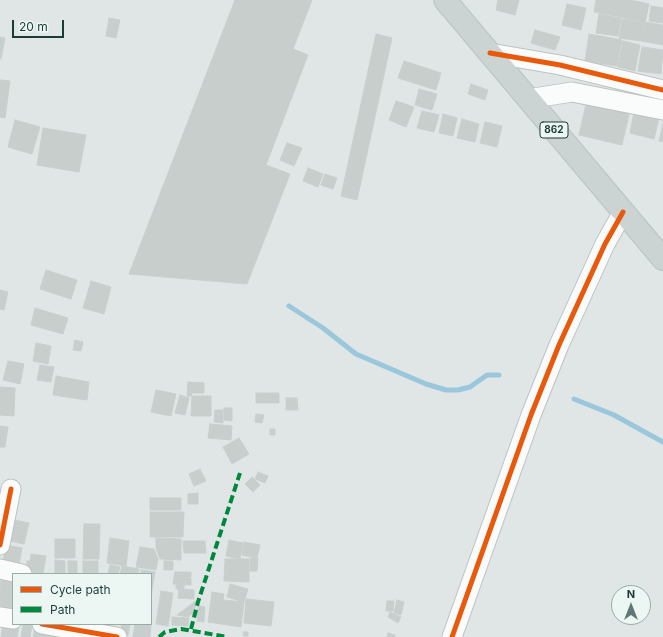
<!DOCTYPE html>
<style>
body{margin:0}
#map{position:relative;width:663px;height:637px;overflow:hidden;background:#e0e6e5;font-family:Inter,sans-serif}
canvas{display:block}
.legend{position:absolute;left:12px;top:573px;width:140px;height:52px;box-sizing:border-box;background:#ecf7f3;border:1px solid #99aca8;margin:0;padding:5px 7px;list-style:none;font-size:12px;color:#1c3b37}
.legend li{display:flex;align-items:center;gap:8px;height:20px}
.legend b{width:20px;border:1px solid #99aca8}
.north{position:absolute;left:611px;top:585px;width:40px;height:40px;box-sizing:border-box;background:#ecf7f3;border:1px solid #99aca8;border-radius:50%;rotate:0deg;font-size:11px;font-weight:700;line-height:16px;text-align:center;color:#1c3b37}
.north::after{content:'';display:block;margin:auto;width:14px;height:18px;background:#617774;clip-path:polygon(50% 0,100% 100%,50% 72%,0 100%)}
.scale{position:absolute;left:12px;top:20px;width:52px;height:18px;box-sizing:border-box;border:2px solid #1c3b37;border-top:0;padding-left:5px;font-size:12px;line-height:14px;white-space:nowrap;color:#1c3b37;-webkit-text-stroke:3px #ecf7f3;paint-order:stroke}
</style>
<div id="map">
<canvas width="663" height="637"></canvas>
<ul class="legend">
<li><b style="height:5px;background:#e8590c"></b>Cycle path</li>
<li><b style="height:5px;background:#00873e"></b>Path</li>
</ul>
<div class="north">N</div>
<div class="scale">20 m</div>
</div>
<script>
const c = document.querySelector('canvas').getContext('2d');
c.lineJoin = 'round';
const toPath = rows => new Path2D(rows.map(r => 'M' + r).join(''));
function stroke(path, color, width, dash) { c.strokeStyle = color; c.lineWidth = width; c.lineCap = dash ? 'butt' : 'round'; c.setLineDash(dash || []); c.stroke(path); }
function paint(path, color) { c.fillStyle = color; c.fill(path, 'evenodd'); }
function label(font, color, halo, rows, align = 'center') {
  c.font = font + ' Inter,sans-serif'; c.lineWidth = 4; c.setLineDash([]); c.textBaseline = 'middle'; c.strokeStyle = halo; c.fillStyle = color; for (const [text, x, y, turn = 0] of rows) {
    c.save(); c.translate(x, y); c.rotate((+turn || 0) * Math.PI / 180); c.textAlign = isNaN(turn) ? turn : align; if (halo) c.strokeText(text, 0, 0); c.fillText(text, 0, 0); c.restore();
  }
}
const stream = toPath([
 [289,306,323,328,356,354,426,384,446,390,458,390,470,387,487,375,499,375],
 [574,399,614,415,663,442]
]);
const building = toPath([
 [235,0,312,0,293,49,308,55,266,165,290,174,247,284,129,274,235,0],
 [498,0,519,0,515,15,496,10,498,0],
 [596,0,619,0,616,16,594,12,596,0],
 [620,0,631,0,649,4,645,23,616,16,620,0],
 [567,4,586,8,581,30,562,25,567,4],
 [651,6,663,8,663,23,649,21,651,6],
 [599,14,621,18,618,36,596,33,599,14],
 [109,18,120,20,116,38,106,36,109,18],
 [622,19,644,23,641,41,619,38,622,19],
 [645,22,663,25,663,45,641,41,645,22],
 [535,30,560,37,555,50,531,43,535,30],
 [376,34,392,38,357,200,341,196,376,34],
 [589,34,622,40,617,66,585,61,589,34],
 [0,37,5,38,1,59,0,59,0,37],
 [623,41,640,45,635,71,618,67,623,41],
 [642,47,663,50,661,74,638,71,642,47],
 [404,61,441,73,436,90,398,78,404,61],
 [0,80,10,81,5,118,0,117,0,80],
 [471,84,488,90,485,100,468,94,471,84],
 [419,89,437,94,432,110,415,105,419,89],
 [587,100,630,110,622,145,579,135,587,100],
 [396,101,414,107,406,127,389,120,396,101],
 [422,111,439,115,434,132,417,128,422,111],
 [634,112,659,118,654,139,630,133,634,112],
 [443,114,457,118,453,136,439,133,443,114],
 [462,119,479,124,475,142,457,138,462,119],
 [15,120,40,127,32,154,8,147,15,120],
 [485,122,502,126,497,147,480,143,485,122],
 [663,124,663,142,659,141,663,124],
 [43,128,86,135,79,172,37,165,43,128],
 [287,143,302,148,294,166,280,160,287,143],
 [308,168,323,174,318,187,303,181,308,168],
 [325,174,337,178,333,189,321,185,325,174],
 [46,270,77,280,71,299,40,289,46,270],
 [91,281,111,287,104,314,83,308,91,281],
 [0,290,8,292,4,310,0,309,0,290],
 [35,308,68,318,63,334,31,325,35,308],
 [75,340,83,342,81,351,73,350,75,340],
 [36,343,51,346,48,364,33,361,36,343],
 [8,361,24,364,20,384,3,380,8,361],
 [40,365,54,367,51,382,37,380,40,365],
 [56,376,89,382,87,400,53,395,56,376],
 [188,382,204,383,204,393,192,393,191,396,187,396,188,382],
 [0,387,15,388,14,416,0,415,0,387],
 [156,390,176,394,171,416,151,412,156,390],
 [256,393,279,393,279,403,256,403,256,393],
 [180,395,189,398,185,415,175,413,180,395],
 [192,396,211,396,211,416,191,416,192,396],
 [286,398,297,398,298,410,286,410,286,398],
 [224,408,232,408,232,421,224,420,224,408],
 [215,410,223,410,223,423,214,422,215,410],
 [256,414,264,415,262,423,255,422,256,414],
 [210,424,232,426,231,440,208,438,210,424],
 [0,426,8,427,5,447,0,447,0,426],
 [270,429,275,429,275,435,270,435,270,429],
 [239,438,249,454,232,464,223,447,239,438],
 [200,469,206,481,194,486,189,474,200,469],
 [258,472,268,476,265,483,255,479,258,472],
 [252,477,260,485,253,492,245,484,252,477],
 [198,493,198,504,188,504,188,494,198,493],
 [150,498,181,498,181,510,150,510,150,498],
 [150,512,184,512,183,537,150,537,150,512],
 [15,520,29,523,24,544,10,541,15,520],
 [84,524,100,524,99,559,83,559,84,524],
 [110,538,129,541,126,566,107,563,110,538],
 [156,538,181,539,181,560,160,559,156,548,156,538],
 [55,539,75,539,75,558,55,558,55,539],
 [229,540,243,543,240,559,226,556,229,540],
 [183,541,205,541,206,553,184,553,183,541],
 [244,542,260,545,257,558,242,555,244,542],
 [6,545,22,548,18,570,2,566,6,545],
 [140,547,154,549,158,559,156,570,136,567,140,547],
 [31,554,46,556,43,574,26,572,27,561,30,561,31,554],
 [250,558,258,558,257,571,250,571,250,558],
 [225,559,249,559,249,582,224,581,225,559],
 [55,560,65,561,65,574,55,574,55,560],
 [68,561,77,561,77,574,68,574,68,561],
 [83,561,98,561,98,574,83,574,83,561],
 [164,561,173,561,173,570,164,570,164,561],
 [110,565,120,567,118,574,108,574,110,565],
 [122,566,139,569,138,574,120,574,122,566],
 [141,570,155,572,151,596,151,574,141,574,141,570],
 [175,572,191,572,191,577,174,577,175,572],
 [1,574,13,575,13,614,0,613,1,574],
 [174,577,191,578,191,585,173,584,174,577],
 [184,584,184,589,176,589,176,585,184,584],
 [230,584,248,589,244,602,227,597,230,584],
 [179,589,194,590,194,599,178,598,179,589],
 [161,591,173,593,168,626,156,624,161,591],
 [212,592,224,594,223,600,244,602,241,627,208,622,212,592],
 [246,599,274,602,271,626,244,623,246,599],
 [197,600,193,615,190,614,189,617,177,615,197,600],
 [397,600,404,602,401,615,394,613,397,600],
 [387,601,394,601,393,611,386,611,387,601],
 [198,606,205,607,204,622,197,621,198,606],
 [390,612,401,617,398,623,388,617,390,612],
 [172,617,189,618,188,626,172,625,172,617],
 [3,623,19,625,17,637,1,637,3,623],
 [23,624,32,625,30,637,21,637,23,624],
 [122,624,130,624,128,635,120,633,122,624],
 [135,624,151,624,150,637,133,637,135,624],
 [35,628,53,631,53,637,33,637,35,628],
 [244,632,248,632,248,636,243,636,244,632],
 [388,633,395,635,395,637,387,637,388,633]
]);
const minor = toPath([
 [490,53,560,65,663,90],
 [528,99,572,92,663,110],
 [0,545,11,489],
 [0,569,22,574],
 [0,617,13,619],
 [42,624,117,637],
 [452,637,531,415,559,345,605,244,623,212]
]);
const primary = toPath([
 [445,0,663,259]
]);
const quiet = toPath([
 [191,629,198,602,240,473],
 [159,637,165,632,181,629,228,637]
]);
const cycleway = toPath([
 [490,53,560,65,663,90],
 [0,545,11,489],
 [42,624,117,637],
 [452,637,531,415,559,345,605,244,623,212]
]);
const shields = [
 [554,130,28]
];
const shieldNames = [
 ["862",554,130]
];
stroke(stream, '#9ac7db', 5);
paint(building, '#c7cecc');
stroke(building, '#c8cfce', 1);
stroke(minor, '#bdc3c2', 21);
stroke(primary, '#bac4c2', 24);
stroke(minor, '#fafbfb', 19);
stroke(primary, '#cbd4d3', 22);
stroke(quiet, '#00873e', 4, [8, 4]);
stroke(cycleway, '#e8590c', 5);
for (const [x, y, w] of shields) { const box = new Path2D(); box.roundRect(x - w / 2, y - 8, w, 16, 3); c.fillStyle = '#ecf7f3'; c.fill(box); stroke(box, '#1c3b37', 1); }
label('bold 10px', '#1c3b37', null, shieldNames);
</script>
